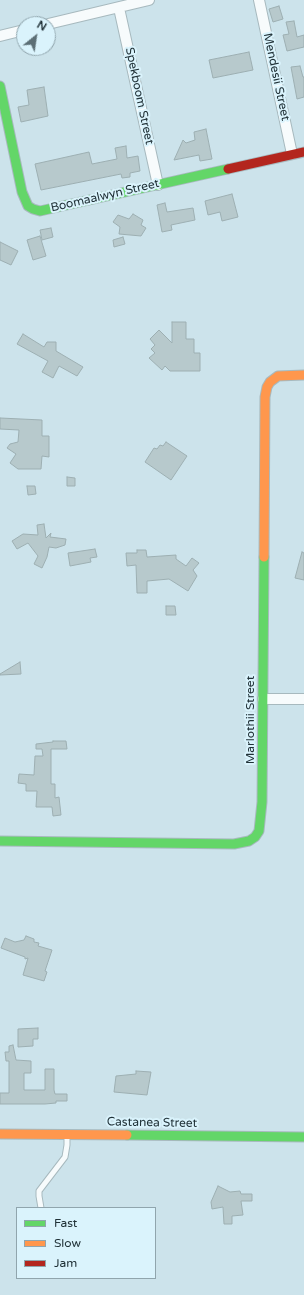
<!DOCTYPE html>
<style>
body{margin:0}
#map{position:relative;width:304px;height:1295px;overflow:hidden;background:#cce3eb;font-family:"Varela Round",sans-serif}
canvas{display:block}
.legend{position:absolute;left:16px;top:1207px;width:140px;height:72px;box-sizing:border-box;background:#daf3fc;border:1px solid #90a5ad;margin:0;padding:5px 7px;list-style:none;font-size:12px;color:#203137}
.legend li{display:flex;align-items:center;gap:8px;height:20px}
.legend b{width:20px;border:1px solid #90a5ad}
.north{position:absolute;left:16px;top:16px;width:40px;height:40px;box-sizing:border-box;background:#daf3fc;border:1px solid #90a5ad;border-radius:50%;rotate:30deg;font-size:11px;font-weight:700;line-height:16px;text-align:center;color:#203137}
.north::after{content:'';display:block;margin:auto;width:14px;height:18px;background:#5c6f76;clip-path:polygon(50% 0,100% 100%,50% 72%,0 100%)}
</style>
<div id="map">
<canvas width="304" height="1295"></canvas>
<ul class="legend">
<li><b style="height:5px;background:#63d668"></b>Fast</li>
<li><b style="height:5px;background:#ff974d"></b>Slow</li>
<li><b style="height:5px;background:#b3261e"></b>Jam</li>
</ul>
<div class="north">N</div>
</div>
<script>
const c = document.querySelector('canvas').getContext('2d');
c.lineJoin = 'round';
function paint(path, color) { c.fillStyle = color; c.fill(path, 'evenodd'); }
const toPath = rows => new Path2D(rows.map(r => 'M' + r).join(''));
function stroke(path, color, width, dash) { c.strokeStyle = color; c.lineWidth = width; c.lineCap = dash ? 'butt' : 'round'; c.setLineDash(dash || []); c.stroke(path); }
function label(font, color, halo, rows, align = 'center') {
  c.font = font + ' "Varela Round",sans-serif'; c.lineWidth = 4; c.setLineDash([]); c.textBaseline = 'middle'; c.strokeStyle = halo; c.fillStyle = color; for (const [text, x, y, turn = 0] of rows) {
    c.save(); c.translate(x, y); c.rotate((+turn || 0) * Math.PI / 180); c.textAlign = isNaN(turn) ? turn : align; if (halo) c.strokeText(text, 0, 0); c.fillText(text, 0, 0); c.restore();
  }
}
const building = toPath([
 [279,6,283,19,273,22,269,9,279,6],
 [294,21,297,37,304,35,304,47,287,51,283,35,289,34,286,22,294,21],
 [249,52,253,70,213,78,209,60,249,52],
 [300,66,303,77,304,77,304,97,297,99,291,67,300,66],
 [44,87,48,116,21,122,18,107,29,105,27,90,44,87],
 [206,129,212,159,200,161,199,155,174,160,183,140,186,143,195,140,194,132,206,129],
 [126,146,127,158,138,156,140,171,130,173,130,177,122,178,121,174,41,190,35,164,89,152,92,164,117,159,115,148,126,146],
 [232,194,238,217,222,221,220,212,208,215,205,201,232,194],
 [165,203,167,212,193,208,195,220,171,225,172,230,162,232,157,205,165,203],
 [133,214,143,220,141,225,146,228,141,236,119,234,120,227,113,222,118,215,129,219,133,214],
 [51,228,53,237,42,240,40,230,51,228],
 [40,236,46,256,33,260,27,240,40,236],
 [123,237,125,244,114,247,113,240,123,237],
 [0,242,18,251,11,265,0,260,0,242],
 [172,322,186,322,186,339,194,339,194,353,200,353,200,371,170,371,165,366,162,370,149,358,155,353,151,349,155,345,150,339,159,330,172,343,172,322],
 [23,334,44,347,47,342,56,342,56,351,83,367,77,376,59,366,53,378,42,372,48,361,17,344,23,334],
 [0,418,42,420,42,436,49,436,49,457,42,456,41,469,18,469,10,463,16,454,7,448,10,444,18,442,19,430,0,429,0,418],
 [166,442,187,456,171,480,145,462,154,448,157,449,160,445,163,446,166,442],
 [67,477,75,478,75,486,67,486,67,477],
 [27,486,35,486,36,494,28,495,27,486],
 [44,524,46,538,51,533,50,537,66,539,65,545,56,548,49,547,47,557,42,568,34,564,38,556,28,543,17,549,12,541,23,534,38,535,37,525,44,524],
 [95,549,97,557,90,558,91,562,70,566,68,553,95,549],
 [137,550,146,550,147,557,176,555,176,559,186,566,192,558,199,563,193,570,197,576,188,591,169,579,147,581,147,593,137,593,136,565,127,566,126,553,137,553,137,550],
 [302,552,304,553,304,580,295,578,302,552],
 [166,606,175,606,176,615,166,615,166,606],
 [20,662,21,674,0,675,0,674,20,662],
 [53,741,66,741,67,749,51,749,51,784,55,784,55,798,59,797,61,815,53,816,52,807,36,807,37,791,26,791,26,784,18,783,19,774,34,775,35,756,43,756,42,749,36,749,36,744,53,742,53,741],
 [26,936,34,939,34,942,39,943,38,946,52,950,45,971,47,972,44,981,23,975,28,958,25,959,25,957,1,948,5,938,15,942,24,940,26,936],
 [38,1028,38,1039,33,1039,33,1046,18,1047,18,1029,38,1028],
 [13,1045,16,1060,31,1061,31,1073,24,1073,24,1090,45,1090,45,1069,54,1069,54,1090,55,1094,67,1094,67,1101,56,1101,56,1103,45,1104,0,1104,0,1093,9,1093,9,1061,6,1061,5,1052,9,1052,9,1046,13,1045],
 [136,1071,151,1072,147,1095,114,1092,116,1076,136,1074,136,1071],
 [218,1186,230,1192,240,1191,241,1194,252,1194,252,1201,241,1201,243,1215,232,1216,232,1224,224,1224,223,1207,212,1209,211,1202,218,1186]
]);
const lane = toPath([
 [41,1208,39,1196,39,1191,65,1157,67,1145,67,1136]
]);
const street = toPath([
 [259,0,292,154],
 [119,8,158,185],
 [48,24,149,0],
 [0,36,24,30],
 [263,699,304,699]
]);
const fast = toPath([
 [0,86,22,192,28,206,33,209,40,211,228,169],
 [0,841,234,844,249,841,255,837,259,831,262,802,264,557],
 [127,1135,304,1137]
]);
const slow = toPath([
 [264,557,265,397,267,387,270,382,278,376,304,375],
 [0,1134,127,1135]
]);
const jam = toPath([
 [228,169,304,152]
]);
const streetNames = [
 ["Mendesii Street",276,77,78],
 ["Spekboom Street",139,96,78],
 ["Boomaalwyn Street",105,196,-13],
 ["Marlothii Street",251,720,-90],
 ["Castanea Street",152,1123,1]
];
paint(building, '#b7c9cc');
stroke(building, '#9dafb2', 1);
stroke(lane, '#a7b9be', 7);
stroke(street, '#a7b9be', 12);
stroke(fast, '#a7b9be', 11);
stroke(slow, '#a7b9be', 11);
stroke(jam, '#a7b9be', 11);
stroke(lane, '#f7fbfc', 5);
stroke(street, '#f7fbfc', 10);
stroke(fast, '#63d668', 9);
stroke(slow, '#ff974d', 9);
stroke(jam, '#b3261e', 9);
label('12px', '#203137', '#daf3fc', streetNames);
</script>
